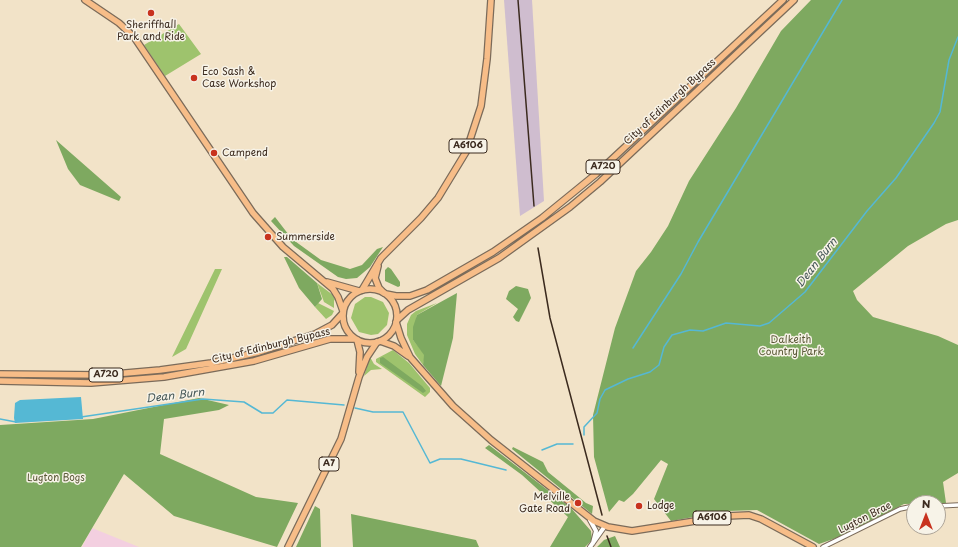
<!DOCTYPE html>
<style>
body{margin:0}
#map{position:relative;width:958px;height:547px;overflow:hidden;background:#f2e3c8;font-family:"Playpen Sans",sans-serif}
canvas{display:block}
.north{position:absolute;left:906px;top:495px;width:40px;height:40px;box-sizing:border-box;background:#f7f3e8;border:1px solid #aca397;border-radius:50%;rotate:0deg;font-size:11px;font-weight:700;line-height:16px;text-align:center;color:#3b2a1e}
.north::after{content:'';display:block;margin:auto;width:14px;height:18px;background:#c8321e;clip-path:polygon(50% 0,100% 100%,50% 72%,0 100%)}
</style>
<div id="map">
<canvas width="958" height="547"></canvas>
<div class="north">N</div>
</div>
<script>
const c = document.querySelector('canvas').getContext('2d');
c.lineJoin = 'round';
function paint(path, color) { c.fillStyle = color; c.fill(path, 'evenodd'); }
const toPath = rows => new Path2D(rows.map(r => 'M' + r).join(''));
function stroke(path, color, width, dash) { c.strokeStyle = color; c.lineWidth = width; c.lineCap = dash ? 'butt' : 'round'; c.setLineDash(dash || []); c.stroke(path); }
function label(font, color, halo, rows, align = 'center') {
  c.font = font + ' "Playpen Sans",sans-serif'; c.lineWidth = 3; c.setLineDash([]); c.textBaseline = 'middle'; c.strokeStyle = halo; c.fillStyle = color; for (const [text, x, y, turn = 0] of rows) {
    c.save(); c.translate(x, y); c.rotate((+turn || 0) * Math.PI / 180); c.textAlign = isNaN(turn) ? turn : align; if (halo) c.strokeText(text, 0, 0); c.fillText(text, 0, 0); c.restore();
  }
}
const built = toPath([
 [92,528,139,547,82,547]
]);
const industrial = toPath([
 [504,0,532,0,544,201,520,216]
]);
const green = toPath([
 [179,24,201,54,165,76,144,45],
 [215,269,222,269,186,349,172,357],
 [317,283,333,295,335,299,334,301,334,308,324,302],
 [365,297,371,297,383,302,389,313,387,325,378,334,371,335,359,332,351,318,355,304],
 [318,303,334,311,332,315,326,319,315,307],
 [437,303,417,315,413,340,425,355,423,365,415,354,407,335,407,324,411,315,416,311],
 [393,350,409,363,430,388,430,392,425,397,376,362,376,359],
 [370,357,374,364,382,369,371,370,364,376]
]);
const forest = toPath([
 [811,0,958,0,958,220,946,224,908,246,853,291,857,300,873,317,938,336,958,345,958,473,943,482,946,503,904,504,842,536,819,544,757,510,727,511,671,521,654,499,668,464,661,460,633,494,624,502,619,500,609,512,594,457,593,415,615,328,636,271,651,252,668,226,689,181,736,108,781,31],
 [56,140,121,197,119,201,80,185,68,169],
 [275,217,292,239,321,260,350,269,362,265,377,249,383,247,370,267,357,278,346,279,338,277,294,246,271,221],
 [284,257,287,257,317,283,322,299,315,307,299,288],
 [388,267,391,269,400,282,400,286,398,287,385,281,385,270],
 [516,286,528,289,531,298,519,322,516,321,513,317,518,309,506,299,509,291],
 [457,293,453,338,441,386,423,365,424,355,413,340,413,327,417,315],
 [383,357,422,386,426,391,423,393,380,363,380,358],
 [199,398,229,405,219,410,164,419,160,454,256,497,298,503,277,547,174,516,124,474,81,547,0,547,0,425,93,419],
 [489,445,571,508,591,531,592,540,585,547,550,547,568,517,522,475,485,448],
 [513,447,543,462,548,472,586,503,593,506,592,514,512,449],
 [315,506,320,509,321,547,296,547],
 [351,514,476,540,479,547,353,547],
 [615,536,620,547,597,547,604,540]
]);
const water = toPath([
 [81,397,83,419,15,423,14,418,15,403,20,400]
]);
const stream = toPath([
 [633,348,681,274,698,242,842,0],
 [355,408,373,412,403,412,430,463,440,459,461,459,506,470],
 [81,417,203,399,244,402,262,413,273,413,287,400,344,405],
 [0,419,16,422],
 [584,435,584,427,597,413,600,399,605,390,628,379,650,372,659,365,664,347,672,335,690,330,703,331,726,323,760,326,769,323,805,292,867,211,896,178,934,123,940,112,949,60,958,37],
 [542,450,557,444,573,444]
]);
const minor = toPath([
 [938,506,958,505],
 [823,547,900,509,914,506]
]);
const tertiary = toPath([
 [590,520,596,531,593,543],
 [590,547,605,526]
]);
const primary = toPath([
 [85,0,119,23,134,37,253,213,283,247,333,289,338,297,343,311],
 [378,266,375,278,379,288,384,293],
 [327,282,359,291],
 [362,290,381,258,421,218,438,198,466,152,481,106,487,59,491,0],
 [396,322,401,338,410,357,453,406,491,440,594,521,608,527,632,531,727,516,749,515,761,519,813,547],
 [357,340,360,352,359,372],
 [380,341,394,346,408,356],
 [288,547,341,439,359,377,367,357,377,342]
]);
const trunk = toPath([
 '343 316a27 27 0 1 1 54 0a27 27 0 1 1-54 0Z',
 [386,294,396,296,410,296,427,290,493,252,542,218,596,174,783,0],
 [397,320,408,310,499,258,570,207,600,182,794,0],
 [0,374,103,375,160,370,211,363,259,352,315,334,332,325,342,314],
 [0,381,91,383,164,377,254,361,330,339,355,339]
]);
const rail = toPath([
 [518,0,534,206],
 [538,248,550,318,602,515],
 [607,536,611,547]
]);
const markers = [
 [151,13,4,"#c8321e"],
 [194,78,4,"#c8321e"],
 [214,153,4,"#c8321e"],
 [268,237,4,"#c8321e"],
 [578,503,4,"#c8321e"],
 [639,506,4,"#c8321e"]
];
const shields = [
 [468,146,38],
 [603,167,34],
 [106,375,34],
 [329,464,20],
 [712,518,38]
];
const shieldNames = [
 ["A6106",468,146],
 ["A720",603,167],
 ["A720",106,375],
 ["A7",329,464],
 ["A6106",712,518]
];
const poiNames = [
 ["Sheriffhall",151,25,"center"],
 ["Park and Ride",151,37,"center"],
 ["Eco Sash &",202,72],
 ["Case Workshop",202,84],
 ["Campend",222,153],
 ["Summerside",276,237],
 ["Melville",570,497,"right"],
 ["Gate Road",570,509,"right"],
 ["Lodge",647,506]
];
const streetNames = [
 ["City of Edinburgh Bypass",670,102,-43],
 ["City of Edinburgh Bypass",271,346,-14],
 ["Lugton Brae",865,518,-27]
];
const parkNames = [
 ["Dalkeith",791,340],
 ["Country Park",791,352],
 ["Lugton Bogs",56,478]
];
const waterNames = [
 ["Dean Burn",817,263,-52],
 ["Dean Burn",175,396,-7]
];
paint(built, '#f3cfe0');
paint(industrial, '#cfbdcf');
paint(green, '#9ec36d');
paint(forest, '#7ea960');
paint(water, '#55b8d4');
stroke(stream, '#55b8d4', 1.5);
stroke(minor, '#7b6b5a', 5.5);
stroke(tertiary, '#7b6b5a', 6);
stroke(primary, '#7b6b5a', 8);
stroke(trunk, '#7b6b5a', 8);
stroke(minor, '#fff', 3.5);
stroke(tertiary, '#fff', 4);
stroke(primary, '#f7bd88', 5.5);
stroke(trunk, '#f7bd88', 5.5);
stroke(rail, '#3b2a1e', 1.5);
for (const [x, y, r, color] of markers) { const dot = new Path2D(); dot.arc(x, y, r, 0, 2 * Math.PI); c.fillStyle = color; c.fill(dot); stroke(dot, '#f7f3e8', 1.5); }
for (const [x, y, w] of shields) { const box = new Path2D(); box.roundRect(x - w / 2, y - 7, w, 14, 3); c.fillStyle = '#f7f3e8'; c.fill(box); stroke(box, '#3b2a1e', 1); }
label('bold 9px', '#3b2a1e', null, shieldNames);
label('10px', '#3b2a1e', '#f7f3e8', poiNames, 'left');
label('10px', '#3b2a1e', '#f7f3e8', streetNames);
label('10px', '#595836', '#f7f3e8', parkNames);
label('italic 11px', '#435555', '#f7f3e8', waterNames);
</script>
